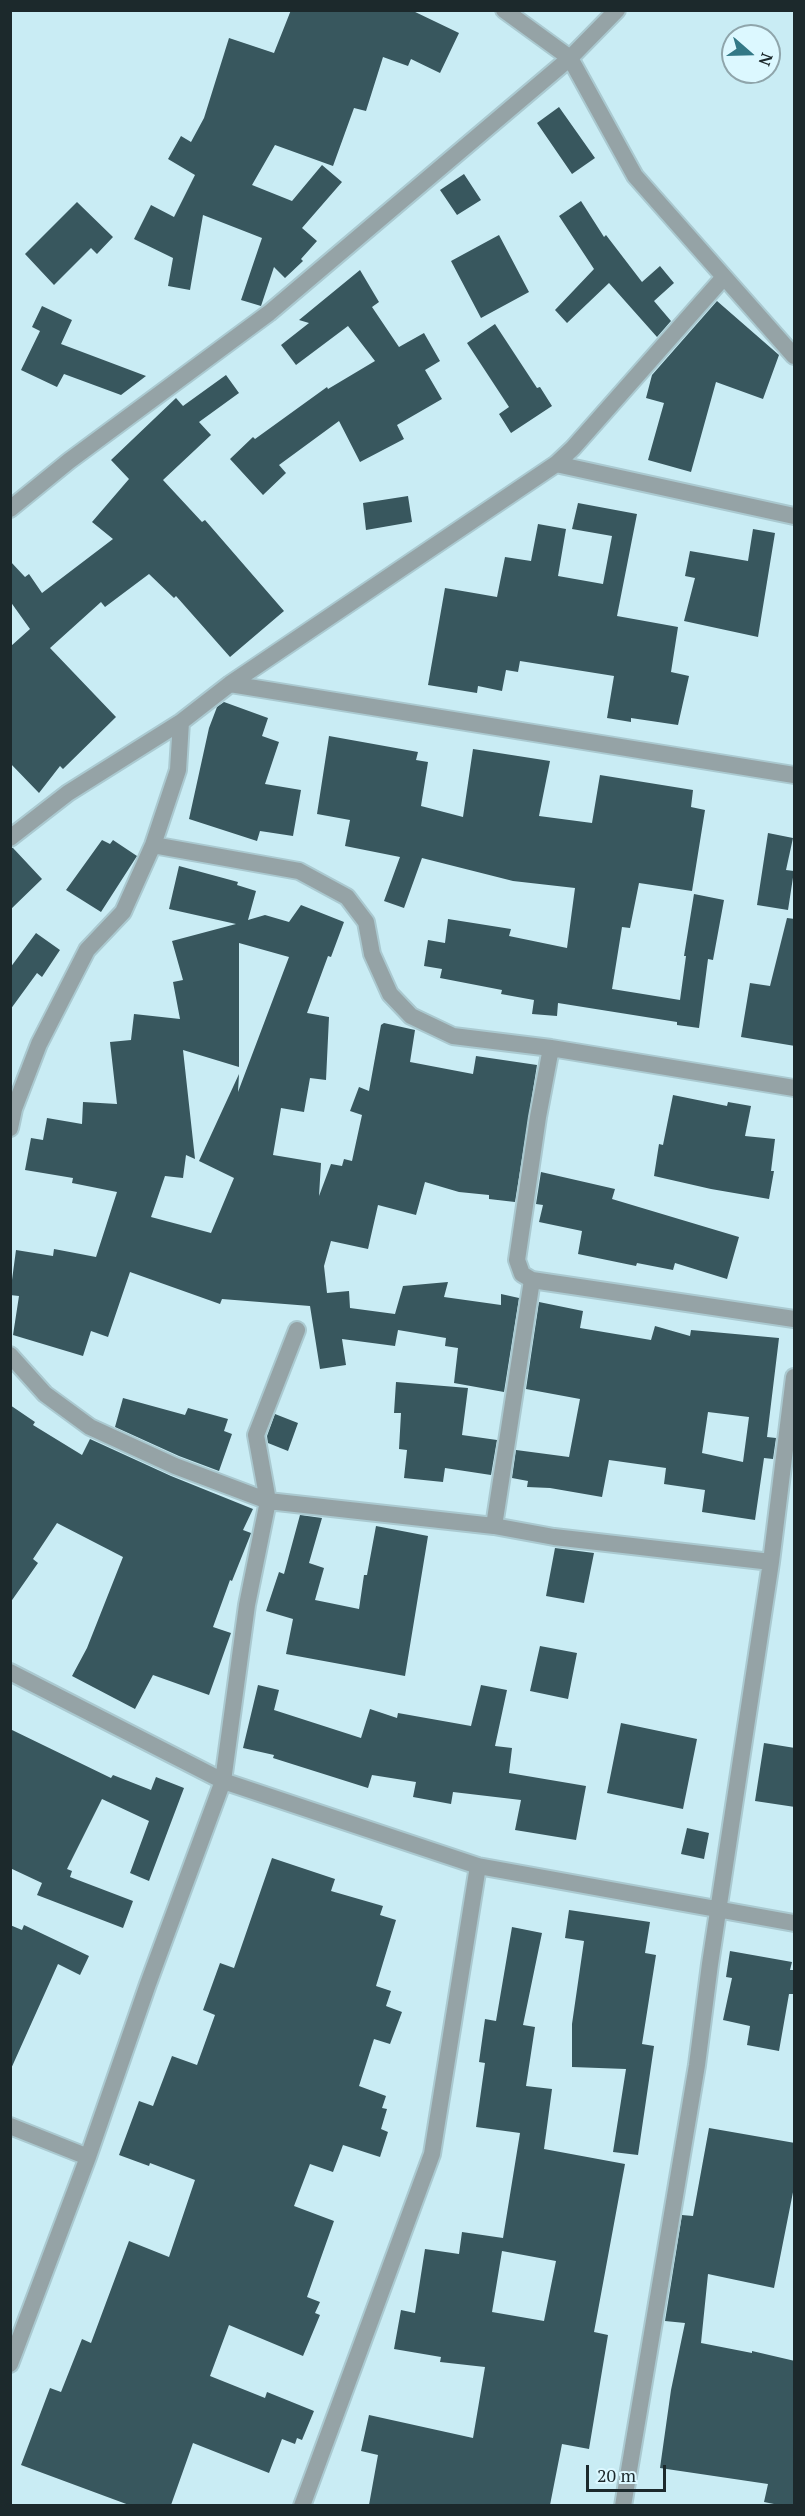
<!DOCTYPE html>
<style>
body{margin:0}
#map{position:relative;width:805px;height:2516px;overflow:hidden;background:#c9ecf4;font-family:"PT Serif",serif}
canvas{display:block}
.frame{position:absolute;inset:0;border:12px solid #1c292c;pointer-events:none}
.north{position:absolute;left:721px;top:24px;width:60px;height:60px;box-sizing:border-box;background:#dcf8ff;border:2px solid #8fa5ab;border-radius:50%;rotate:110deg;font-size:16px;font-weight:700;line-height:24px;text-align:center;color:#1c292c}
.north::after{content:'';display:block;margin:auto;width:21px;height:27px;background:#337886;clip-path:polygon(50% 0,100% 100%,50% 72%,0 100%)}
.scale{position:absolute;left:586px;top:2465px;width:80px;height:27px;box-sizing:border-box;border:3px solid #1c292c;border-top:0;padding-left:8px;font-size:18px;line-height:21px;white-space:nowrap;color:#1c292c;-webkit-text-stroke:4px #dcf8ff;paint-order:stroke}
</style>
<div id="map">
<canvas width="805" height="2516"></canvas>
<div class="frame"></div>
<div class="north">N</div>
<div class="scale">20 m</div>
</div>
<script>
const c = document.querySelector('canvas').getContext('2d');
c.lineJoin = 'round';
function paint(path, color) { c.fillStyle = color; c.fill(path, 'evenodd'); }
const toPath = rows => new Path2D(rows.map(r => 'M' + r).join(''));
function stroke(path, color, width, dash) { c.strokeStyle = color; c.lineWidth = width; c.lineCap = dash ? 'butt' : 'round'; c.setLineDash(dash || []); c.stroke(path); }
const building = toPath([
 [291,10,411,10,459,33,440,73,411,59,408,66,383,57,366,111,354,108,333,166,275,145,252,185,292,201,322,165,342,182,302,228,317,241,301,259,303,261,285,278,274,267,261,306,241,300,262,238,203,215,190,290,168,286,173,258,134,239,151,205,174,217,195,175,168,159,181,136,191,142,204,118,229,38,274,53],
 [559,107,595,158,572,174,537,123],
 [464,174,481,200,457,215,440,190],
 [581,201,604,237,606,235,642,282,660,266,674,283,654,301,671,321,657,337,609,283,567,323,555,310,594,269,559,216],
 [77,202,113,237,97,254,91,248,54,285,25,254],
 [499,235,529,292,481,318,451,261],
 [360,270,379,302,372,307,399,347,424,333,440,361,425,370,442,399,397,425,404,439,360,462,339,421,279,465,286,473,263,495,230,459,253,437,255,439,327,387,328,389,375,361,348,326,296,365,281,345,309,323,299,320],
 [717,301,779,355,763,399,716,382,691,472,648,460,664,403,646,398,652,375],
 [42,306,72,320,61,344,146,376,121,395,64,374,57,387,21,370,40,331,32,327],
 [495,324,537,388,540,387,552,406,511,433,499,414,509,407,467,343],
 [226,375,239,393,199,422,211,435,163,480,202,522,205,520,284,611,230,657,176,596,174,598,149,574,105,607,101,602,50,648,116,717,63,769,60,766,39,793,10,763,11,646,30,629,10,601,10,561,25,577,29,574,42,593,113,539,92,522,129,479,111,460,176,398,183,406],
 [408,496,412,522,366,530,363,503],
 [578,503,637,514,617,616,678,627,671,672,689,676,678,725,631,718,631,722,607,718,614,676,520,661,518,672,506,670,502,691,478,686,477,693,428,685,445,588,497,597,505,557,531,561,538,524,566,529,558,576,603,584,612,536,572,529],
 [753,529,775,533,758,637,684,621,695,578,685,576,690,551,748,561],
 [224,702,268,718,262,736,279,742,265,784,301,790,293,836,260,831,257,841,189,819,209,728,217,707],
 [329,736,418,752,416,760,428,762,421,806,463,817,473,749,550,761,539,816,592,823,600,775,693,790,691,807,705,810,692,891,639,883,630,928,622,927,612,989,680,1000,686,956,684,956,694,894,724,900,713,960,708,959,699,1028,677,1025,677,1022,558,1003,557,1016,532,1014,534,1000,501,994,502,990,440,978,442,969,424,966,428,940,445,943,448,919,511,929,509,936,567,948,575,888,513,881,422,858,404,908,384,901,400,857,345,846,350,820,317,814],
 [768,833,793,838,786,870,794,871,788,910,757,905],
 [102,840,110,844,113,840,137,856,101,912,66,890],
 [10,848,13,848,42,879,10,910],
 [179,866,238,882,237,885,256,891,248,920,265,915,289,922,301,905,344,922,331,957,328,956,307,1013,329,1017,326,1080,310,1078,304,1112,281,1108,273,1155,321,1163,319,1196,331,1164,342,1166,344,1159,352,1161,362,1115,350,1111,359,1087,369,1091,381,1025,384,1023,415,1030,410,1062,473,1074,476,1056,537,1065,515,1202,489,1199,489,1195,459,1192,425,1182,416,1215,378,1205,368,1249,331,1241,324,1266,327,1293,349,1291,350,1308,395,1314,403,1286,448,1282,444,1297,501,1305,501,1294,519,1298,504,1392,454,1383,458,1348,445,1346,446,1338,398,1330,395,1346,342,1339,346,1365,320,1369,310,1306,222,1299,220,1304,130,1272,108,1337,91,1331,83,1356,13,1335,19,1296,10,1295,16,1250,53,1256,54,1249,96,1257,117,1192,72,1183,73,1178,25,1170,31,1138,43,1140,47,1118,82,1124,83,1102,117,1104,110,1042,131,1040,134,1014,180,1019,173,982,183,980,172,941,236,924,169,909],
 [239,943,289,957,238,1092,239,1074,199,1161,234,1178,211,1233,151,1217,165,1176,183,1178,186,1155,195,1159,183,1050,239,1067],
 [787,918,795,919,795,1046,741,1037,750,983,770,986],
 [36,933,60,950,42,977,37,973,10,1010,10,968],
 [673,1095,727,1106,728,1102,751,1106,745,1136,775,1139,771,1171,774,1171,769,1199,711,1189,654,1176,659,1144,663,1145],
 [541,1172,615,1189,612,1199,739,1237,727,1279,675,1263,673,1270,637,1263,636,1266,578,1254,582,1231,539,1222,543,1205,536,1204],
 [539,1302,583,1311,580,1328,651,1340,655,1326,690,1336,691,1330,779,1338,767,1437,776,1438,773,1459,764,1458,755,1520,702,1512,705,1490,664,1484,666,1468,609,1460,602,1497,550,1488,527,1487,528,1481,512,1478,516,1450,569,1457,580,1399,526,1389],
 [708,1412,749,1417,743,1462,702,1453],
 [396,1382,468,1388,462,1435,497,1440,491,1475,445,1468,443,1482,404,1478,407,1450,399,1449,401,1413,394,1413],
 [123,1398,185,1415,188,1408,228,1419,224,1431,232,1434,219,1471,179,1456,115,1427],
 [10,1405,35,1422,33,1425,82,1455,90,1439,171,1476,253,1509,243,1530,251,1533,250,1536,232,1581,230,1580,213,1627,231,1633,209,1695,153,1675,135,1709,72,1676,87,1648,123,1557,57,1523,33,1559,38,1563,10,1603],
 [275,1414,298,1423,288,1451,268,1443,267,1436],
 [300,1515,322,1518,309,1563,324,1568,315,1600,359,1609,364,1575,367,1575,376,1526,428,1536,405,1676,286,1654,293,1619,266,1611,279,1572,284,1574],
 [555,1548,594,1553,584,1603,546,1596],
 [540,1646,577,1653,568,1699,530,1691],
 [258,1685,279,1690,274,1710,361,1738,370,1709,397,1718,398,1713,471,1726,481,1685,507,1690,495,1746,512,1748,509,1773,586,1786,576,1840,515,1830,521,1800,453,1792,451,1804,413,1797,416,1782,372,1775,368,1788,273,1758,274,1755,243,1748],
 [621,1723,697,1739,683,1809,607,1793],
 [10,1729,111,1778,113,1775,151,1790,156,1777,184,1788,149,1881,130,1873,149,1821,102,1799,67,1869,72,1871,70,1877,133,1901,123,1928,37,1895,42,1883,10,1868],
 [764,1743,795,1748,795,1807,755,1801],
 [687,1828,709,1833,704,1859,681,1854],
 [272,1858,335,1879,331,1891,383,1906,380,1915,396,1920,376,1986,391,1991,386,2006,402,2012,390,2044,374,2039,359,2086,386,2096,382,2108,387,2109,381,2129,388,2132,380,2157,343,2145,333,2172,310,2164,294,2206,334,2221,307,2297,320,2302,315,2313,320,2315,303,2356,229,2325,210,2376,265,2398,267,2392,314,2411,302,2440,297,2438,295,2444,282,2439,269,2473,193,2443,171,2505,129,2505,21,2465,50,2388,61,2392,82,2339,91,2343,129,2241,169,2257,195,2180,150,2163,149,2166,119,2155,139,2101,153,2106,172,2056,197,2065,215,2015,203,2010,220,1963,234,1968],
 [569,1910,650,1922,645,1953,656,1955,642,2044,654,2046,638,2155,613,2152,626,2069,572,2067,572,2024,584,1941,565,1938],
 [10,1925,22,1930,24,1925,89,1956,80,1975,58,1964,10,2071],
 [512,1927,542,1933,523,2025,535,2027,526,2086,552,2089,544,2149,625,2164,594,2332,608,2335,589,2449,562,2444,550,2505,369,2505,378,2455,361,2451,369,2415,473,2438,485,2367,440,2362,441,2357,394,2349,401,2310,415,2313,425,2249,459,2254,462,2232,503,2238,520,2133,476,2127,485,2063,479,2062,485,2019,496,2021],
 [502,2251,556,2261,544,2321,492,2312],
 [730,1951,792,1962,790,1970,795,1970,795,1994,789,1994,779,2051,747,2045,750,2026,723,2020,732,1978,726,1977],
 [709,2128,795,2143,795,2182,774,2288,708,2274,701,2343,752,2353,752,2351,795,2361,795,2505,779,2505,764,2502,768,2484,660,2468,671,2390,685,2323,665,2321,682,2215,693,2216]
]);
const minor = toPath([
 [504,10,570,58,635,176,794,356],
 [556,464,794,516],
 [10,509,69,461,269,313,570,58,617,10],
 [230,684,794,775],
 [10,838,68,793,181,722,230,684,556,464,573,448,724,277],
 [153,845,299,871,347,897,366,922,372,954,390,994,411,1016,453,1036,551,1048,794,1088],
 [10,1128,14,1109,39,1044,87,950,123,912,153,845,178,770,181,722],
 [532,1280,794,1319],
 [10,1355,45,1394,90,1427,175,1466,268,1501,494,1526,554,1537,771,1562],
 [494,1526,532,1280,522,1274,517,1260,538,1117,551,1048],
 [10,1672,223,1781,478,1866,794,1923],
 [10,2126,88,2157],
 [10,2364,88,2157,148,1984,223,1781,247,1605,268,1501,256,1435,297,1330],
 [302,2506,432,2154,478,1866],
 [623,2506,697,2065,710,1964,771,1562,794,1377]
]);
paint(building, '#38575e');
stroke(minor, '#aac9d0', 20);
stroke(minor, '#95a3a6', 16);
</script>
